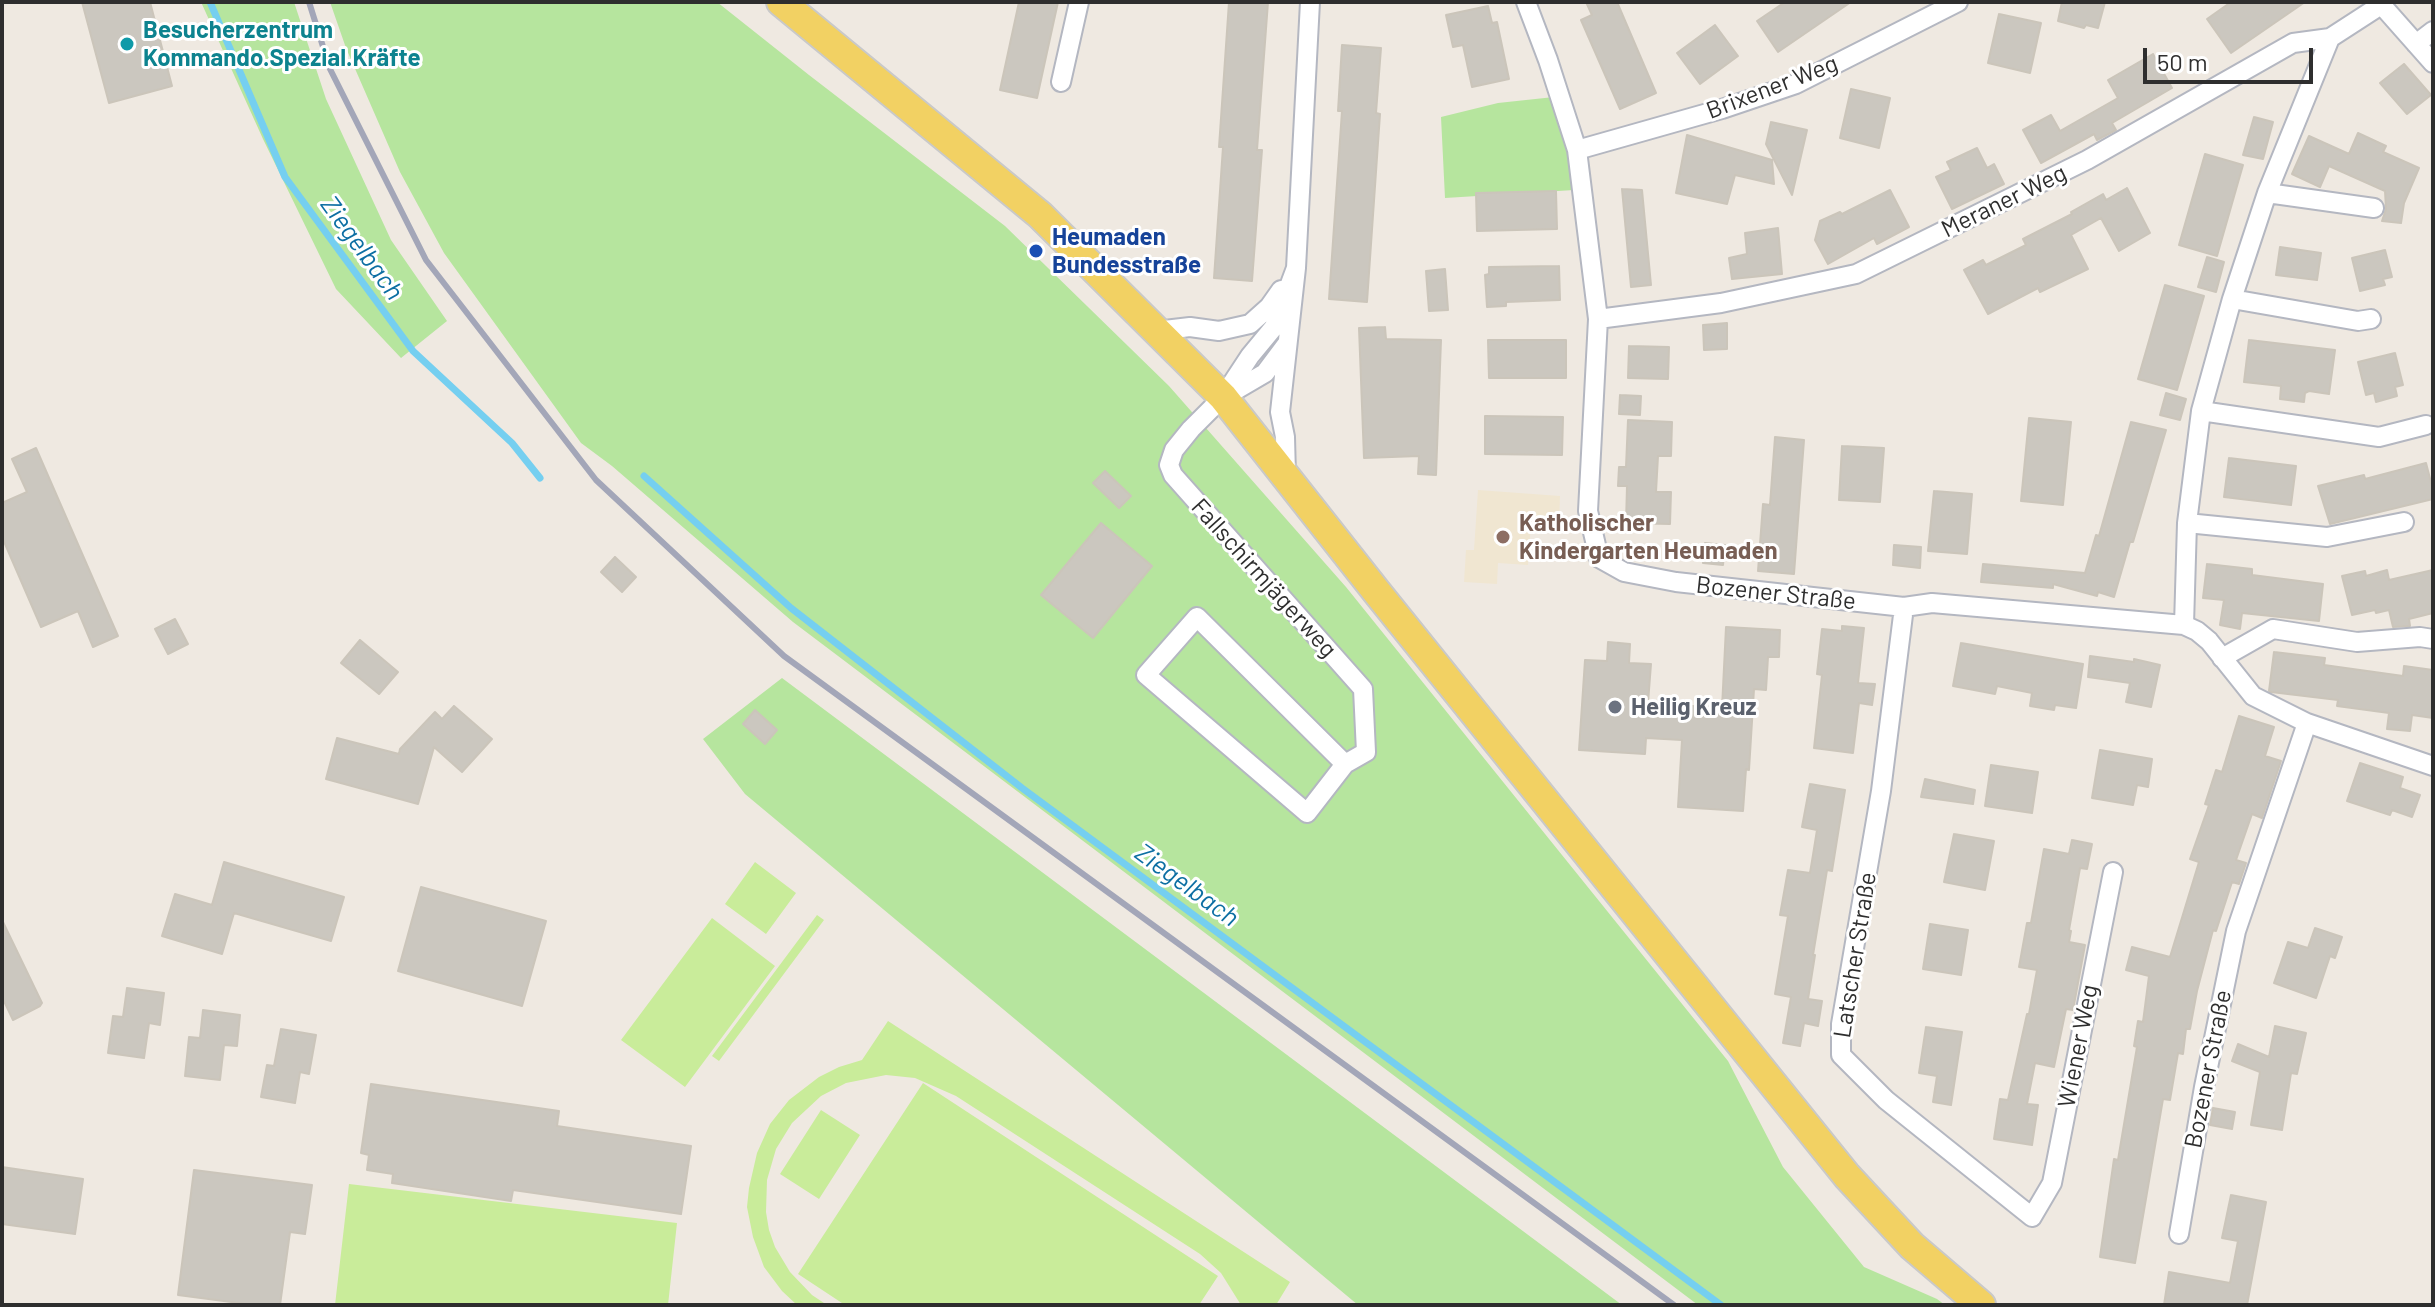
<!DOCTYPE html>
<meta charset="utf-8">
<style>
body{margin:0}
#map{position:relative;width:2435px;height:1307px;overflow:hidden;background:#efe9e1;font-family:Barlow,sans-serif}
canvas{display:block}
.frame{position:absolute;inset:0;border:4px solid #2e2e2e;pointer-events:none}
.scale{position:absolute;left:2143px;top:48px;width:170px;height:36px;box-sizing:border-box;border:4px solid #2e2e2e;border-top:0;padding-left:10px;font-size:24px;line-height:28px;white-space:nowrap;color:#2e2e2e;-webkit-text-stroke:6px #fff;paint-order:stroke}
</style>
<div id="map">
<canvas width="2435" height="1307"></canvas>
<div class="frame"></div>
<div class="scale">50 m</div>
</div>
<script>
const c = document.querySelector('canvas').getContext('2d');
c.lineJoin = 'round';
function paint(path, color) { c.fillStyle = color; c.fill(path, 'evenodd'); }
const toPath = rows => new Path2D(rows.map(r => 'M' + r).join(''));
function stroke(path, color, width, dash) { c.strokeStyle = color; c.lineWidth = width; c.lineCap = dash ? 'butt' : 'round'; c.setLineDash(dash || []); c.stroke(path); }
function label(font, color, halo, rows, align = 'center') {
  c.font = font + ' Barlow,sans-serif'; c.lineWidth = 6; c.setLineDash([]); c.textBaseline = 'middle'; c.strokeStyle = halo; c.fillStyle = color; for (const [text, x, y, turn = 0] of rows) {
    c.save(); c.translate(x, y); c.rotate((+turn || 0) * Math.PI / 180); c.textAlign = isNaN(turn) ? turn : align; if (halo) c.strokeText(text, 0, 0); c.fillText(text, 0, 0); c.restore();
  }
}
const education = toPath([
 [1478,490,1560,496,1559,524,1531,522,1528,565,1498,563,1497,584,1464,582,1466,550,1474,550]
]);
const green = toPath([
 [201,2,294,2,326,99,391,240,447,321,401,358,336,289,263,139],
 [330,2,717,2,809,75,1005,226,1169,386,1346,587,1728,1061,1783,1167,1864,1267,1937,1299,1945,1305,1698,1305,793,622,612,466,581,443,444,253,400,172,346,48],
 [1554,97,1570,150,1574,190,1445,198,1441,117,1498,103],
 [782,678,1622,1305,1358,1305,745,794,703,739]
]);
const pitch = toPath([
 [755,862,796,893,766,934,725,904],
 [817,915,824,920,719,1061,712,1056],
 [712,918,775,966,685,1087,621,1040],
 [888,1021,1290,1282,1276,1305,1241,1305,1221,1273,1200,1254,956,1096,915,1078,886,1075,846,1083,821,1096,792,1123,776,1149,767,1180,766,1212,769,1230,775,1247,790,1272,812,1295,827,1305,797,1305,782,1291,764,1267,753,1237,747,1207,749,1188,757,1153,770,1124,789,1100,819,1077,839,1067,862,1060],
 [923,1083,1218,1276,1199,1305,845,1305,798,1274],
 [821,1110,860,1135,819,1199,780,1174],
 [349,1184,677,1223,668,1305,335,1305]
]);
const stream = toPath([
 [210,2,285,177,413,351,512,443,540,478],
 [644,476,791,608,1022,788,1721,1305]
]);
const building = toPath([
 [82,2,150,2,172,86,109,103,82,2],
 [1019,2,1058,2,1037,98,1000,90,1019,2],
 [1229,2,1268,2,1257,150,1262,150,1252,281,1214,278,1223,147,1219,147,1229,2],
 [1586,2,1617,2,1656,93,1620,109,1581,20,1592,15,1586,2],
 [1785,2,1851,2,1778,52,1757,21,1785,2],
 [2062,2,2105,2,2098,28,2086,25,2084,28,2058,21,2062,2],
 [2231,2,2305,2,2231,53,2207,19,2231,2],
 [1488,6,1492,23,1497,22,1509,79,1472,87,1463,45,1453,47,1446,15,1488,6],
 [1999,14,2041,23,2030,73,1988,63,1999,14],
 [1715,25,1738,56,1700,84,1677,53,1715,25],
 [1342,45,1381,48,1376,113,1380,114,1367,302,1329,299,1342,111,1338,111,1342,45],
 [2153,54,2172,88,2112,123,2116,130,2097,140,2094,134,2041,163,2023,130,2051,115,2060,131,2118,98,2108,80,2153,54],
 [2404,64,2431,95,2407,114,2380,83,2404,64],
 [1851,89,1890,98,1879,148,1840,138,1851,89],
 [2254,117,2273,122,2263,159,2243,155,2254,117],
 [1771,122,1807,130,1792,195,1766,144,1771,122],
 [2358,133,2386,146,2383,152,2419,168,2404,203,2401,223,2382,221,2386,209,2385,191,2329,166,2320,187,2292,174,2309,136,2349,154,2358,133],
 [1687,135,1772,160,1774,184,1735,175,1727,204,1676,193,1687,135],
 [1977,148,1987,168,1994,164,2004,184,1952,209,1936,177,1951,170,1947,162,1977,148],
 [2205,154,2243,165,2217,256,2179,245,2205,154],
 [2127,188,2150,233,2119,251,2101,218,2071,235,2088,269,2040,292,2038,288,1988,314,1964,270,1983,260,1986,265,2026,245,2023,239,2072,214,2071,212,2103,194,2106,200,2127,188],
 [1622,189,1642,190,1651,285,1631,287,1622,189],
 [1890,190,1909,227,1877,244,1874,238,1828,264,1815,240,1820,221,1840,212,1842,214,1890,190],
 [1556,191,1557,229,1477,231,1476,193,1556,191],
 [1778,228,1782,274,1732,279,1729,258,1747,254,1745,233,1778,228],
 [2280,247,2321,253,2317,280,2276,275,2280,247],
 [2385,250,2392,277,2383,279,2385,285,2360,291,2352,258,2385,250],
 [2207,257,2224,262,2216,292,2198,287,2207,257],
 [1559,266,1560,300,1506,302,1506,306,1487,307,1485,275,1489,274,1489,267,1559,266],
 [1445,269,1448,310,1429,311,1426,271,1445,269],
 [2165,285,2204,296,2177,390,2138,379,2165,285],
 [1727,323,1727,349,1704,350,1703,325,1727,323],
 [1385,327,1386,339,1441,340,1436,475,1418,474,1419,456,1364,458,1359,328,1385,327],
 [1488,340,1566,340,1566,378,1489,378,1488,340],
 [2249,340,2335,350,2329,394,2309,391,2305,393,2304,402,2280,399,2281,386,2244,382,2249,340],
 [1629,346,1669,347,1668,379,1628,378,1629,346],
 [2395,353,2403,385,2395,387,2397,396,2376,402,2374,393,2366,395,2358,362,2395,353],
 [2166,393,2186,399,2180,420,2160,415,2166,393],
 [1620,395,1641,396,1640,415,1619,414,1620,395],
 [1485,416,1563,417,1562,455,1485,454,1485,416],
 [2029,418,2071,422,2063,505,2021,501,2029,418],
 [1628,420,1672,422,1671,456,1658,456,1656,492,1671,492,1670,524,1626,523,1627,486,1618,486,1619,467,1626,467,1628,420],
 [2131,422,2166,430,2133,542,2130,542,2114,597,2098,592,2097,596,2053,584,2053,588,1981,582,1983,564,2085,573,2096,535,2099,536,2131,422],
 [1775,437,1804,440,1794,574,1758,571,1763,504,1770,505,1775,437],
 [1842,446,1884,448,1880,502,1839,500,1842,446],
 [36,448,118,636,93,647,78,611,41,627,2,537,2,503,27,492,12,459,36,448],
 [2229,458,2296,466,2291,505,2224,497,2229,458],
 [2426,463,2433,490,2433,499,2330,524,2318,486,2364,475,2365,479,2426,463],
 [1105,471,1131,496,1119,508,1093,483,1105,471],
 [1934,491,1972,494,1967,554,1928,551,1934,491],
 [1101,523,1152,566,1093,638,1041,595,1101,523],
 [1705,543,1725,545,1723,565,1703,563,1705,543],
 [1894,545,1921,547,1920,568,1893,565,1894,545],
 [615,557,636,577,622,592,601,572,615,557],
 [2207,564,2252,569,2252,575,2323,584,2319,621,2242,613,2240,629,2220,625,2224,600,2203,598,2207,564],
 [2387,570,2389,580,2433,570,2433,613,2409,619,2410,626,2393,627,2389,610,2376,613,2375,610,2352,615,2342,576,2365,571,2366,576,2387,570],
 [175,619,188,644,168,654,155,629,175,619],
 [1842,626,1864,628,1858,683,1875,684,1872,705,1859,703,1853,753,1814,748,1822,675,1817,674,1822,629,1842,631,1842,626],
 [1726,627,1780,630,1779,657,1768,657,1766,690,1754,689,1749,770,1746,769,1743,811,1678,807,1682,740,1646,738,1645,754,1579,750,1585,660,1607,661,1608,642,1630,644,1629,663,1651,664,1648,703,1722,708,1726,627],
 [360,640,398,672,379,694,341,663,360,640],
 [1961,643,2083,664,2076,708,2055,705,2054,710,2030,706,2032,693,1997,686,1995,694,1953,686,1961,643],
 [2274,652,2325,658,2324,665,2403,676,2404,666,2433,670,2433,718,2412,715,2410,731,2387,729,2389,713,2337,706,2338,700,2271,692,2269,691,2274,652],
 [2090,656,2134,662,2134,659,2160,665,2151,707,2126,702,2130,683,2088,677,2090,656],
 [454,706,492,739,462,772,434,747,418,804,326,779,337,738,399,754,400,749,435,712,442,719,454,706],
 [755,710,777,730,765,744,743,724,755,710],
 [2239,716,2274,727,2265,756,2281,761,2262,818,2252,814,2236,860,2246,863,2239,884,2232,882,2216,931,2213,930,2197,991,2190,1029,2186,1029,2183,1054,2178,1053,2170,1100,2163,1099,2135,1263,2100,1257,2114,1159,2118,1160,2137,1047,2134,1046,2138,1021,2143,1022,2149,976,2126,970,2132,947,2170,957,2199,862,2190,859,2209,805,2205,804,2216,770,2222,772,2239,716],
 [2100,750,2152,759,2148,787,2137,785,2133,805,2092,798,2100,750],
 [2360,763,2403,777,2400,788,2420,795,2412,817,2392,810,2390,815,2347,801,2360,763],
 [1991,765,2038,772,2032,813,1985,806,1991,765],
 [1925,779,1975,790,1973,804,1921,797,1925,779],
 [1810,784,1845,790,1832,871,1827,870,1813,955,1815,955,1808,999,1822,1001,1818,1026,1804,1023,1800,1046,1783,1043,1791,997,1775,994,1788,916,1780,915,1788,870,1810,873,1813,855,1817,830,1802,827,1810,784],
 [1954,834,1994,841,1985,890,1944,882,1954,834],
 [2072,840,2092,844,2087,869,2080,868,2069,930,2071,931,2069,942,2085,945,2073,1010,2066,1009,2054,1067,2035,1063,2027,1104,2038,1105,2032,1145,1994,1139,2000,1099,2008,1100,2027,1014,2029,1014,2037,970,2019,967,2027,923,2031,923,2044,849,2069,854,2072,840],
 [224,862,344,897,331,941,234,913,222,954,162,936,175,894,212,905,224,862],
 [421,887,546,921,522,1006,398,971,421,887],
 [2,920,42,1003,40,1006,13,1020,2,997,2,920],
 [1930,924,1968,930,1961,975,1923,969,1930,924],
 [2315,928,2342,937,2335,958,2330,956,2316,998,2274,983,2288,942,2308,948,2315,928],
 [127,988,164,993,160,1025,149,1023,144,1058,108,1053,113,1016,123,1017,127,988],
 [203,1010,240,1015,237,1046,224,1045,220,1080,185,1076,189,1037,200,1038,203,1010],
 [2275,1026,2306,1033,2297,1074,2291,1073,2282,1130,2251,1125,2260,1072,2232,1061,2238,1044,2269,1057,2275,1026],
 [1926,1027,1962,1032,1951,1105,1933,1102,1937,1076,1919,1073,1926,1027],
 [281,1029,316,1035,309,1074,300,1072,295,1103,261,1097,267,1065,274,1066,281,1029],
 [371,1084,559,1111,557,1126,691,1146,681,1214,513,1190,511,1201,392,1183,393,1174,367,1170,369,1155,361,1153,371,1084],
 [2213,1108,2235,1112,2232,1129,2210,1125,2213,1108],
 [2,1167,83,1179,75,1234,2,1224,2,1167],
 [194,1170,312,1185,305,1234,290,1232,280,1305,254,1305,178,1295,194,1170],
 [2231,1195,2266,1202,2247,1305,2164,1305,2169,1272,2230,1283,2238,1241,2222,1238,2231,1195]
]);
const minor = toPath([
 [1526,2,1548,60,1577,150,1598,319,1588,511,1599,558,1624,572,1676,582,1904,607,1932,603,2184,625,2197,631,2209,641,2253,696,2307,723,2433,766],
 [2379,2,2433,63],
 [2416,44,2433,31],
 [1061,82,1079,2],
 [1577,150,1722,109,1796,84,1958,2],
 [2267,193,2374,208],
 [1296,268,1274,327,1250,356,1223,397,1191,429,1174,450,1169,465,1173,475,1363,689,1366,752,1345,764,1307,813,1146,675,1197,617,1345,764],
 [2232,299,2358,321,2371,319],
 [1598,319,1721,303,1856,274,2087,160,2293,43,2330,38,2381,5],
 [1156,331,1190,327,1219,331,1250,324,1269,307,1281,290],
 [1224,397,1265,373,1286,345],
 [2201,411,2379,437,2426,425],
 [1286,475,1285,437,1280,412,1296,268,1310,2],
 [2187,523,2327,537,2404,522],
 [1904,607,1881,791,1841,1024,1841,1055,1886,1100,2032,1217,2052,1183,2113,872],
 [2184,625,2187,523,2201,411,2232,299,2267,193,2330,38],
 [2222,658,2273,629,2357,642,2420,637,2433,639],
 [2179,1234,2204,1087,2236,931,2307,723]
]);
const primary = toPath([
 [781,2,1040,215,1223,397,1376,591,1847,1176,1912,1246,1981,1305]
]);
const rail = toPath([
 [309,2,330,69,426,260,596,480,784,656,1674,1305]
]);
const markers = [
 [127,44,8,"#0f9aa8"],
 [1036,251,8,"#1a4fb4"],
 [1503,537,8,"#8d6e63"],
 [1615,707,8,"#6b7280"]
];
const cultureNames = [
 ["Besucherzentrum",143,30],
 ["Kommando.Spezial.Kräfte",143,58]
];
const streetNames = [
 ["Brixener Weg",1772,87,-21],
 ["Meraner Weg",2004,201,-26],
 ["Fallschirmjägerweg",1264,578,48],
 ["Bozener Straße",1776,593,6],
 ["Latscher Straße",1855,955,-81],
 ["Wiener Weg",2078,1046,-79],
 ["Bozener Straße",2208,1069,-79]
];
const transitNames = [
 ["Heumaden",1052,237],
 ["Bundesstraße",1052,265]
];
const educationNames = [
 ["Katholischer",1519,523],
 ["Kindergarten Heumaden",1519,551]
];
const worshipNames = [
 ["Heilig Kreuz",1631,707]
];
const waterNames = [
 ["Ziegelbach",362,248,54],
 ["Ziegelbach",1187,885,36]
];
paint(education, '#f0e6d1');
paint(green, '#b6e59e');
paint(pitch, '#c9ec9a');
stroke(stream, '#75cff0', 7);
paint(building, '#cbc7bf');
stroke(building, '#cbc5ba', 2);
stroke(minor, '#b4b7c1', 22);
stroke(primary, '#c9c9c9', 32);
stroke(minor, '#fff', 18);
stroke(primary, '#f2d163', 28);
stroke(rail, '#a3a6b8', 6);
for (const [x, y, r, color] of markers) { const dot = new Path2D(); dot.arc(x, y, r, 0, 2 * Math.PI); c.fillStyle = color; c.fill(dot); stroke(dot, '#fff', 3); }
label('bold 24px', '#0d838f', '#fff', cultureNames, 'left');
label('24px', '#2e2e2e', '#fff', streetNames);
label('bold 24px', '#164399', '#fff', transitNames, 'left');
label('bold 24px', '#785e54', '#fff', educationNames, 'left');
label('bold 24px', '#5b616d', '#fff', worshipNames, 'left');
label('italic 26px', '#0d6fa3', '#fff', waterNames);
</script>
